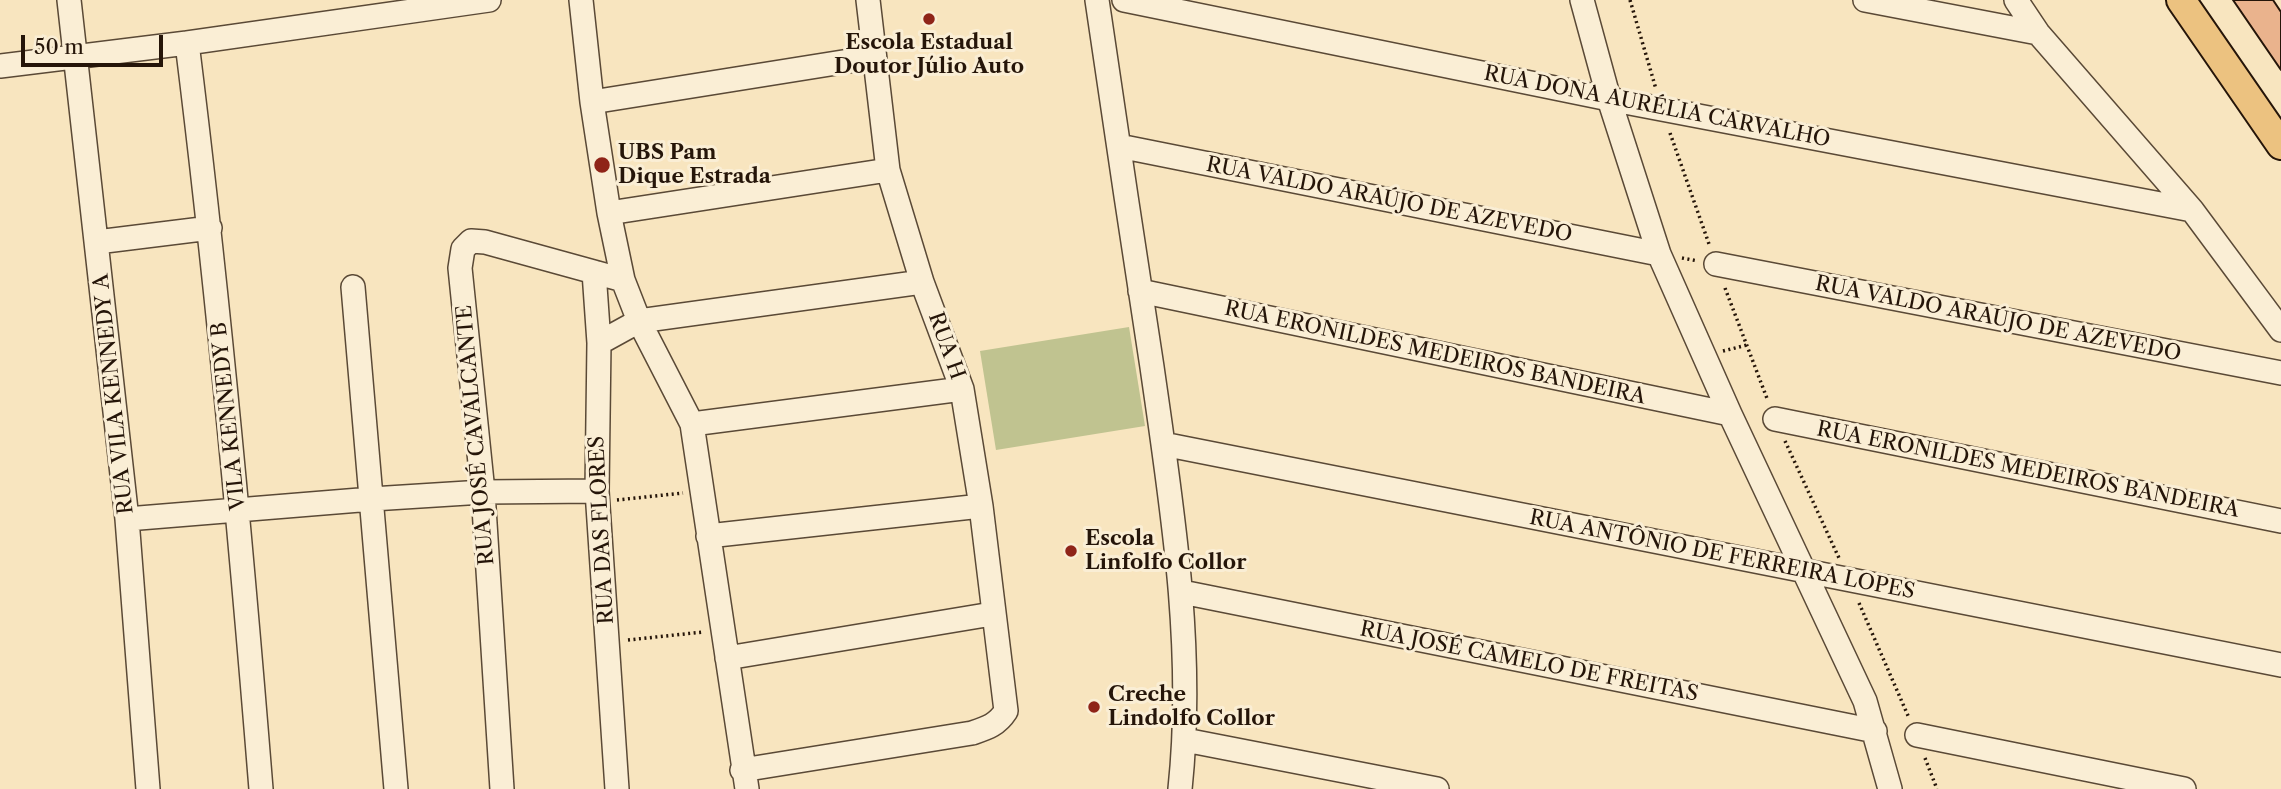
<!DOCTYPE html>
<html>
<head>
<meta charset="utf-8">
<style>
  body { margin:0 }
  #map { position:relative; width:2281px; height:789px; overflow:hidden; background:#f8e5bf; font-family:"Libre Caslon Text",serif }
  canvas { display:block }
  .scale { position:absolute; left:21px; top:35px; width:142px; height:32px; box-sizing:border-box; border:4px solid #251509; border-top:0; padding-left:9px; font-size:21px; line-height:24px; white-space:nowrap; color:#251509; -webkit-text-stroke:5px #faeed5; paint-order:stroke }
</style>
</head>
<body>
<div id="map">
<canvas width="2281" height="789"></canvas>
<div class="scale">50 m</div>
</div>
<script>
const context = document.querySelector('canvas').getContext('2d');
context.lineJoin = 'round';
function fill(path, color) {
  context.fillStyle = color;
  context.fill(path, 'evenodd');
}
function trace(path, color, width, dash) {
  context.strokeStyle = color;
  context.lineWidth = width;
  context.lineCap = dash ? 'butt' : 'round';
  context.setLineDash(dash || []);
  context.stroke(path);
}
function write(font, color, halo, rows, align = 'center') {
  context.font = font + ' "Libre Caslon Text",serif';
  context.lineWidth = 6;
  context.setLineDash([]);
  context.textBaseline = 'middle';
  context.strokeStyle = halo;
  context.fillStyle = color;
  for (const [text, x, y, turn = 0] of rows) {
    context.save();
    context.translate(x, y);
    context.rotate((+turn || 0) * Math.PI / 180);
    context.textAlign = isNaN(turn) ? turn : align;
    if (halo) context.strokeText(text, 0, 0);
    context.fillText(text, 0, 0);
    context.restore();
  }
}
const green = new Path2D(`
  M 1129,327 L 1145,426 L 996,450 L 980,351 Z`);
const building = new Path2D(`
  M 2233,0 L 2273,0 L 2281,12 L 2281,70 Z`);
const path = new Path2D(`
  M 1630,0 L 1656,89
  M 1670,133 L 1709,244
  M 1682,258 L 1698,261
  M 1725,288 L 1768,401
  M 1723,351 L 1747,345
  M 1785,441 L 1839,558
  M 617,500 L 683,493
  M 1859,603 L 1909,718
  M 628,640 L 703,632
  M 1925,758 L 1937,789`);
const minor = new Path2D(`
  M 69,0 L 127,519 L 148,789
  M 581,0 L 592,102 L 609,213 L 623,280 L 639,321 L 692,424 L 747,789
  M 1097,0 C 1115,122 1133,245 1152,367 C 1172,507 1195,648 1180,789
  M 1124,0 L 1609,99 L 2192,210
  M 1582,0 L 1609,99 L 1659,254 L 1730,414 L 1865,701 L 1890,789
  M 1865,0 L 2038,33
  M 2016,0 L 2038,33 L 2192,210 L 2281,330
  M 187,43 C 218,291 241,540 261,789
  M 0,66 L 187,43 L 489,0
  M 592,102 L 874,57
  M 1119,146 L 1659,254
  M 609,213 L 888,170
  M 97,242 L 210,228
  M 1716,264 L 2281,373
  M 594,272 L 599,343 L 597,491 L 617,789
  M 353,287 L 396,789
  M 1140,291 L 1730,414
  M 599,343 L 639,321 L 922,282
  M 1775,419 L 2281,521
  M 692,424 L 962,389
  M 1163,444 L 2281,665
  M 127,519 L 372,499 L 483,492 L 597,491
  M 708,536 L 981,506
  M 1182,592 L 1875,731
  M 727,658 L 992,614
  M 1917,735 L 2184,789
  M 1185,740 L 1437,789
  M 742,770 L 972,733 C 987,728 997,725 1006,711 L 981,506 L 962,389 L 922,282 L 888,170 L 868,0
  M 502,789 L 483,492 L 460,268 L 463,249 L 471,241 L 485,242 L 623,280`);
const major = new Path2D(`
  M 2181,0 L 2281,145`);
const markers = [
  [929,19,7,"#8f2418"],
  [602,165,9,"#8f2418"],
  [1071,551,7,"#8f2418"],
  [1094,707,7,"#8f2418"]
];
const poiNames = [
  ["Escola Estadual",929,43,"center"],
  ["Doutor Júlio Auto",929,67,"center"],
  ["UBS Pam",618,153],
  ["Dique Estrada",618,177],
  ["Escola",1085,539],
  ["Linfolfo Collor",1085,563],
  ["Creche",1108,695],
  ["Lindolfo Collor",1108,719]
];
const streetNames = [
  ["RUA DONA AURÉLIA CARVALHO",1657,107,11],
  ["RUA VALDO ARAÚJO DE AZEVEDO",1389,200,11],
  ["RUA VALDO ARAÚJO DE AZEVEDO",1998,319,11],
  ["RUA H",946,346,70],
  ["RUA ERONILDES MEDEIROS BANDEIRA",1435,353,12],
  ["RUA VILA KENNEDY A",114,394,-96],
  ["VILA KENNEDY B",229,416,-96],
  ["RUA JOSÉ CAVALCANTE",476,435,-95],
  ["RUA ERONILDES MEDEIROS BANDEIRA",2028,470,11],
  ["RUA DAS FLORES",602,530,-93],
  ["RUA ANTÔNIO DE FERREIRA LOPES",1722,555,11],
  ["RUA JOSÉ CAMELO DE FREITAS",1529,662,11]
];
fill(green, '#c0c390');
fill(building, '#eab38d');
trace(building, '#251509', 2);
trace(minor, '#5a4936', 26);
trace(major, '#251509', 32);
trace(path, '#251509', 3.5, [2, 3.5]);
trace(minor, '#faeed5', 23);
trace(major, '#ecc280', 28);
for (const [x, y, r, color] of markers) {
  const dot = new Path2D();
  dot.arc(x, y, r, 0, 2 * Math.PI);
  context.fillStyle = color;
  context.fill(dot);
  trace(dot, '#faeed5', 2.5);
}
write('bold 21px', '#251509', '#faeed5', poiNames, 'left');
write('21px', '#251509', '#faeed5', streetNames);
</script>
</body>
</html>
